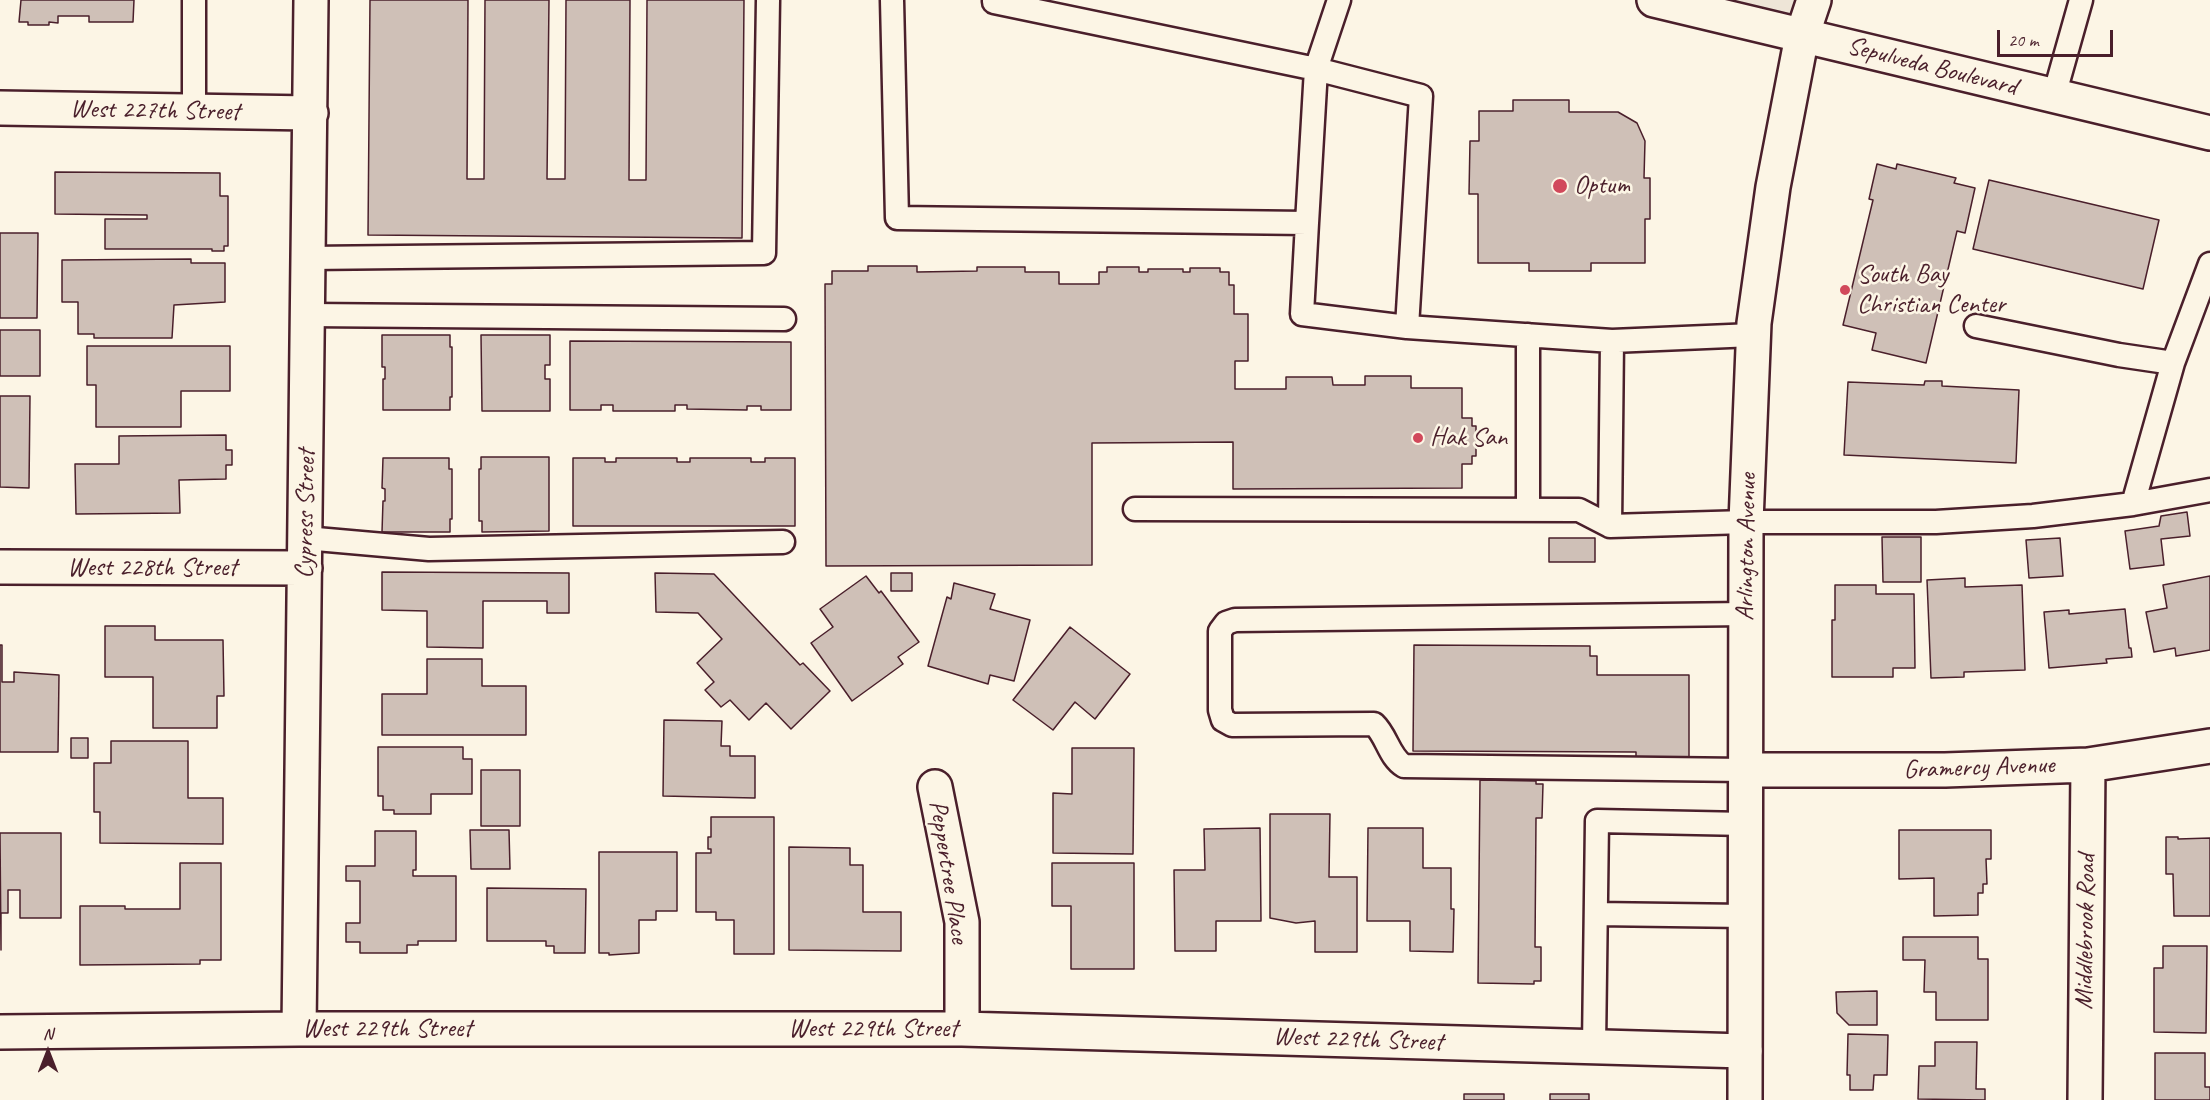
<!DOCTYPE html>
<html>
<head>
<meta charset="utf-8">
<style>
  body { margin:0 }
  #map { position:relative; width:2210px; height:1100px; overflow:hidden; background:#fcf5e5; font-family:Caveat,sans-serif }
  canvas { display:block }
  .north { position:absolute; left:18px; top:1022px; width:60px; height:60px; -webkit-text-stroke:4px #fcf5e5; paint-order:stroke; rotate:0deg; font-size:16px; font-weight:700; line-height:24px; text-align:center; color:#4a1f2b }
  .north::after { content:''; display:block; margin:auto; width:21px; height:27px; background:#4a1f2b; clip-path:polygon(50% 0,100% 100%,50% 72%,0 100%) }
  .scale { position:absolute; left:1997px; top:30px; width:116px; height:27px; box-sizing:border-box; border:3px solid #4a1f2b; border-top:0; padding-left:8px; font-size:18px; line-height:21px; white-space:nowrap; color:#4a1f2b; -webkit-text-stroke:4px #fcf5e5; paint-order:stroke }
</style>
</head>
<body>
<div id="map">
<canvas width="2210" height="1100"></canvas>
<div class="north">N</div>
<div class="scale">20 m</div>
</div>
<script>
const context = document.querySelector('canvas').getContext('2d');
context.lineJoin = 'round';
function fill(path, color) {
  context.fillStyle = color;
  context.fill(path, 'evenodd');
}
function trace(path, color, width, dash) {
  context.strokeStyle = color;
  context.lineWidth = width;
  context.lineCap = dash ? 'butt' : 'round';
  context.setLineDash(dash || []);
  context.stroke(path);
}
function write(font, color, halo, rows, align = 'center') {
  context.font = font + ' Caveat,sans-serif';
  context.lineWidth = 5;
  context.setLineDash([]);
  context.textBaseline = 'middle';
  context.strokeStyle = halo;
  context.fillStyle = color;
  for (const [text, x, y, turn = 0] of rows) {
    context.save();
    context.translate(x, y);
    context.rotate((+turn || 0) * Math.PI / 180);
    context.textAlign = isNaN(turn) ? turn : align;
    if (halo) context.strokeText(text, 0, 0);
    context.fillText(text, 0, 0);
    context.restore();
  }
}
const built = new Path2D(`
  M 1697,0 L 1807,0 L 1798,25 Z`);
const building = new Path2D(`
  M 21,0 L 134,0 L 133,22 L 89,22 L 89,16 L 58,16 L 58,23 L 49,22 L 49,25 L 28,25 L 28,22 L 19,22 Z
  M 370,0 L 468,0 L 467,179 L 484,179 L 485,0 L 549,0 L 547,179 L 565,179 L 566,0 L 630,0 L 629,180 L 646,180 L 647,0 L 744,0 L 742,238 L 368,235 Z
  M 1513,100 L 1569,100 L 1569,112 L 1618,112 L 1637,123 L 1645,141 L 1644,178 L 1650,178 L 1650,219 L 1645,219 L 1645,263 L 1591,263 L 1591,271 L 1529,271 L 1529,263 L 1478,263 L 1478,194 L 1469,194 L 1470,141 L 1479,141 L 1479,111 L 1513,111 Z
  M 1877,164 L 1896,169 L 1897,164 L 1956,178 L 1954,183 L 1975,188 L 1965,233 L 1957,231 L 1926,363 L 1872,350 L 1876,333 L 1843,325 L 1873,200 L 1869,199 Z
  M 55,172 L 220,173 L 220,196 L 228,196 L 228,246 L 224,246 L 224,251 L 212,251 L 212,249 L 105,249 L 105,219 L 147,219 L 147,215 L 55,214 Z
  M 1989,180 L 2159,220 L 2143,289 L 1973,249 Z
  M 0,233 L 38,233 L 37,318 L 0,318 Z
  M 191,259 L 191,263 L 225,263 L 225,302 L 174,305 L 172,338 L 94,338 L 94,334 L 78,334 L 78,302 L 62,302 L 62,260 Z
  M 868,266 L 917,266 L 917,272 L 977,271 L 977,267 L 1025,267 L 1025,272 L 1059,272 L 1059,284 L 1099,284 L 1099,272 L 1107,272 L 1107,267 L 1139,267 L 1139,272 L 1148,272 L 1148,269 L 1183,269 L 1183,272 L 1190,272 L 1190,268 L 1220,268 L 1220,272 L 1229,272 L 1229,285 L 1234,285 L 1234,314 L 1248,314 L 1248,361 L 1235,361 L 1235,389 L 1286,389 L 1286,377 L 1332,377 L 1333,385 L 1365,385 L 1365,376 L 1411,376 L 1411,388 L 1462,388 L 1462,418 L 1472,418 L 1472,426 L 1476,426 L 1476,456 L 1472,456 L 1472,464 L 1462,464 L 1462,488 L 1233,489 L 1233,442 L 1092,443 L 1092,565 L 826,566 L 825,284 L 832,284 L 832,271 L 868,271 Z
  M 0,330 L 40,330 L 40,376 L 0,376 Z
  M 382,335 L 450,335 L 450,347 L 452,347 L 452,397 L 450,397 L 450,410 L 383,410 L 383,379 L 385,379 L 385,367 L 382,367 Z
  M 481,335 L 550,335 L 550,365 L 545,365 L 545,379 L 550,379 L 550,411 L 482,411 Z
  M 570,341 L 791,342 L 791,410 L 761,410 L 761,406 L 747,406 L 747,410 L 687,409 L 687,405 L 675,405 L 675,411 L 613,411 L 613,405 L 601,405 L 601,410 L 570,410 Z
  M 87,346 L 230,346 L 230,391 L 181,391 L 181,427 L 96,427 L 96,385 L 87,385 Z
  M 1925,381 L 1942,381 L 1942,386 L 2019,390 L 2016,463 L 1844,455 L 1848,382 L 1924,385 Z
  M 0,396 L 30,396 L 29,488 L 0,487 Z
  M 226,435 L 226,450 L 232,450 L 232,465 L 226,465 L 226,479 L 179,480 L 180,513 L 76,514 L 75,464 L 119,464 L 119,436 Z
  M 481,457 L 549,457 L 549,531 L 482,532 L 482,521 L 479,521 L 479,469 L 481,469 Z
  M 383,458 L 449,458 L 449,469 L 452,469 L 452,519 L 450,519 L 450,532 L 382,532 L 383,501 L 385,501 L 385,489 L 382,488 Z
  M 573,458 L 605,458 L 605,462 L 616,462 L 616,458 L 677,458 L 677,462 L 690,462 L 690,458 L 751,458 L 751,462 L 765,462 L 765,458 L 795,458 L 795,526 L 573,526 Z
  M 2187,512 L 2190,536 L 2161,539 L 2164,565 L 2130,569 L 2125,531 L 2159,526 L 2161,516 Z
  M 1882,537 L 1921,537 L 1921,582 L 1883,582 Z
  M 1549,538 L 1595,538 L 1595,562 L 1549,562 Z
  M 2060,538 L 2063,576 L 2029,578 L 2026,540 Z
  M 382,572 L 569,573 L 569,613 L 547,613 L 547,601 L 483,601 L 483,648 L 427,647 L 427,611 L 382,610 Z
  M 655,573 L 714,574 L 800,665 L 803,663 L 830,691 L 791,729 L 766,703 L 749,720 L 730,700 L 721,707 L 705,690 L 714,682 L 697,663 L 722,639 L 698,613 L 656,612 Z
  M 891,573 L 912,573 L 912,591 L 891,591 Z
  M 866,576 L 879,593 L 881,591 L 919,642 L 898,657 L 903,664 L 852,701 L 811,643 L 833,627 L 820,609 Z
  M 2210,576 L 2210,650 L 2176,656 L 2175,648 L 2154,652 L 2146,612 L 2167,608 L 2163,585 Z
  M 1965,578 L 1965,587 L 2022,585 L 2025,670 L 1964,672 L 1964,677 L 1931,678 L 1927,580 Z
  M 954,583 L 995,594 L 990,609 L 1030,620 L 1014,681 L 990,675 L 988,684 L 928,666 L 947,597 L 951,599 Z
  M 1835,585 L 1876,585 L 1876,594 L 1914,594 L 1915,668 L 1893,668 L 1893,677 L 1832,677 L 1832,620 L 1835,620 Z
  M 2125,609 L 2129,648 L 2131,648 L 2132,657 L 2106,659 L 2107,663 L 2049,668 L 2044,612 L 2069,610 L 2069,614 Z
  M 105,626 L 155,626 L 155,640 L 223,640 L 224,696 L 217,696 L 217,728 L 153,728 L 153,677 L 105,677 Z
  M 1070,627 L 1130,674 L 1095,719 L 1075,702 L 1053,730 L 1013,700 Z
  M 0,645 L 2,645 L 2,682 L 14,682 L 14,672 L 59,675 L 58,752 L 0,752 Z
  M 1414,645 L 1590,646 L 1590,656 L 1597,656 L 1597,675 L 1689,675 L 1689,759 L 1636,759 L 1636,752 L 1413,751 Z
  M 427,659 L 482,659 L 482,686 L 526,686 L 526,735 L 382,735 L 382,694 L 427,694 Z
  M 664,720 L 722,721 L 721,746 L 730,746 L 730,756 L 755,756 L 755,798 L 663,796 Z
  M 71,738 L 88,738 L 88,758 L 71,758 Z
  M 111,741 L 188,741 L 188,798 L 223,798 L 223,844 L 100,843 L 100,812 L 94,812 L 94,763 L 111,763 Z
  M 378,747 L 463,747 L 463,759 L 472,759 L 472,794 L 431,794 L 431,814 L 394,814 L 394,810 L 383,810 L 383,796 L 378,796 Z
  M 1072,748 L 1134,748 L 1133,854 L 1053,853 L 1053,793 L 1072,794 Z
  M 481,770 L 520,770 L 520,826 L 481,826 Z
  M 1480,780 L 1536,781 L 1536,784 L 1543,784 L 1542,818 L 1536,818 L 1535,947 L 1541,947 L 1541,981 L 1534,981 L 1534,984 L 1478,983 Z
  M 1270,814 L 1330,814 L 1329,877 L 1357,877 L 1357,952 L 1315,952 L 1315,921 L 1296,923 L 1270,918 Z
  M 711,817 L 774,817 L 774,954 L 734,954 L 734,920 L 716,920 L 716,912 L 696,912 L 696,853 L 711,853 L 711,849 L 708,849 L 708,837 L 711,837 Z
  M 1260,828 L 1261,921 L 1216,921 L 1216,951 L 1175,951 L 1174,870 L 1205,870 L 1204,829 Z
  M 1368,828 L 1423,828 L 1423,868 L 1451,868 L 1451,909 L 1454,909 L 1453,952 L 1410,951 L 1410,921 L 1367,921 Z
  M 470,830 L 509,830 L 510,869 L 471,869 Z
  M 1899,830 L 1991,830 L 1991,859 L 1986,859 L 1987,884 L 1983,884 L 1983,893 L 1978,893 L 1978,915 L 1934,916 L 1934,878 L 1899,879 Z
  M 375,831 L 416,831 L 416,870 L 413,870 L 413,876 L 456,876 L 456,941 L 418,941 L 418,945 L 407,945 L 407,953 L 360,953 L 360,942 L 346,942 L 346,923 L 360,923 L 360,881 L 346,881 L 346,866 L 375,866 Z
  M 0,833 L 61,833 L 61,918 L 20,918 L 20,890 L 8,890 L 8,913 L 1,913 L 1,950 Z
  M 2166,837 L 2178,837 L 2178,839 L 2210,838 L 2210,916 L 2174,916 L 2173,874 L 2166,874 Z
  M 789,847 L 850,848 L 850,865 L 863,865 L 863,912 L 901,912 L 901,951 L 789,950 Z
  M 599,852 L 677,852 L 677,911 L 656,911 L 656,920 L 639,920 L 639,953 L 609,955 L 609,953 L 599,953 Z
  M 180,863 L 221,863 L 221,960 L 200,960 L 200,964 L 80,965 L 80,906 L 125,906 L 125,909 L 180,909 Z
  M 1052,863 L 1134,863 L 1134,969 L 1071,969 L 1071,906 L 1052,906 Z
  M 487,888 L 586,889 L 585,953 L 554,953 L 554,946 L 546,946 L 546,941 L 487,941 Z
  M 1903,937 L 1978,937 L 1978,959 L 1988,959 L 1988,1020 L 1936,1020 L 1936,992 L 1924,992 L 1925,960 L 1903,960 Z
  M 2163,946 L 2207,946 L 2206,1033 L 2154,1032 L 2154,968 L 2163,968 Z
  M 1877,991 L 1877,1025 L 1849,1025 L 1837,1013 L 1836,992 Z
  M 1848,1034 L 1888,1035 L 1887,1075 L 1874,1075 L 1873,1090 L 1850,1090 L 1850,1075 L 1847,1075 Z
  M 1935,1042 L 1977,1042 L 1976,1089 L 1985,1089 L 1985,1100 L 1918,1099 L 1919,1066 L 1935,1066 Z
  M 2155,1053 L 2205,1053 L 2205,1087 L 2210,1087 L 2210,1100 L 2155,1100 Z
  M 1464,1094 L 1504,1094 L 1504,1100 L 1464,1100 Z
  M 1550,1094 L 1589,1094 L 1589,1100 L 1550,1100 Z`);
const lane = new Path2D(`
  M 194,0 L 194,112
  M 892,0 L 897,218 L 1307,223 L 1302,314 L 1407,327
  M 994,0 L 994,2 L 1316,69 L 1307,223
  M 1339,0 L 1316,69 L 1421,96 L 1407,327 L 1612,341
  M 2054,96 L 2081,0
  M 309,258 L 764,253 L 768,0
  M 309,315 L 784,319
  M 1976,326 L 2119,355 L 2173,363
  M 1528,335 L 1528,510
  M 1753,335 L 1612,341 L 1610,526 L 1746,522 L 1936,522 L 2033,516 L 2133,504 L 2210,490
  M 2133,504 L 2173,363 L 2210,264
  M 1135,509 L 1579,510 L 1610,526
  M 305,538 L 429,549 L 783,542
  M 1746,614 L 1235,620 L 1226,623 L 1220,631 L 1220,710 L 1223,720 L 1232,725 L 1374,724 C 1387,736 1389,757 1404,766 L 1746,770
  M 1596,914 L 1745,916
  M 1594,1046 L 1597,821 L 1746,824`);
const street = new Path2D(`
  M 0,108 L 311,113
  M 0,567 L 305,568
  M 1746,770 L 1945,770 L 2088,765 L 2210,746
  M 935,787 L 962,922 L 962,1029
  M 299,1029 L 311,0
  M 0,1032 L 299,1029 L 962,1029 L 1745,1051
  M 2085,1100 L 2088,765`);
const secondary = new Path2D(`
  M 1745,1100 L 1746,522 L 1754,323 L 1773,187 L 1802,36 L 1814,0`);
const primary = new Path2D(`
  M 1654,0 L 2210,133`);
const markers = [
  [1560,186,8,"#d1495b"],
  [1845,290,6,"#d1495b"],
  [1418,438,6,"#d1495b"]
];
const streetNames = [
  ["Sepulveda Boulevard",1932,67,14],
  ["West 227th Street",155,111,1],
  ["Cypress Street",306,514,-89],
  ["Arlington Avenue",1747,547,-89],
  ["West 228th Street",152,568],
  ["Gramercy Avenue",1979,768,-2],
  ["Peppertree Place",948,872,81],
  ["Middlebrook Road",2086,932,-89],
  ["West 229th Street",387,1029],
  ["West 229th Street",873,1029],
  ["West 229th Street",1358,1040,2]
];
const poiNames = [
  ["Optum",1574,186],
  ["South Bay",1857,275],
  ["Christian Center",1857,305],
  ["Hak San",1430,438]
];
fill(built, '#eee5d7');
fill(building, '#cfc0b7');
trace(building, '#4a1f2b', 1.5);
trace(lane, '#4a1f2b', 27);
trace(street, '#4a1f2b', 38);
trace(secondary, '#4a1f2b', 38);
trace(primary, '#4a1f2b', 38);
trace(lane, '#fcf5e5', 22);
trace(street, '#fcf5e5', 33);
trace(secondary, '#fcf5e5', 33);
trace(primary, '#fcf5e5', 33);
for (const [x, y, r, color] of markers) {
  const dot = new Path2D();
  dot.arc(x, y, r, 0, 2 * Math.PI);
  context.fillStyle = color;
  context.fill(dot);
  trace(dot, '#fcf5e5', 2);
}
write('26px', '#4a1f2b', '#fcf5e5', streetNames);
write('26px', '#4a1f2b', '#fcf5e5', poiNames, 'left');
</script>
</body>
</html>
